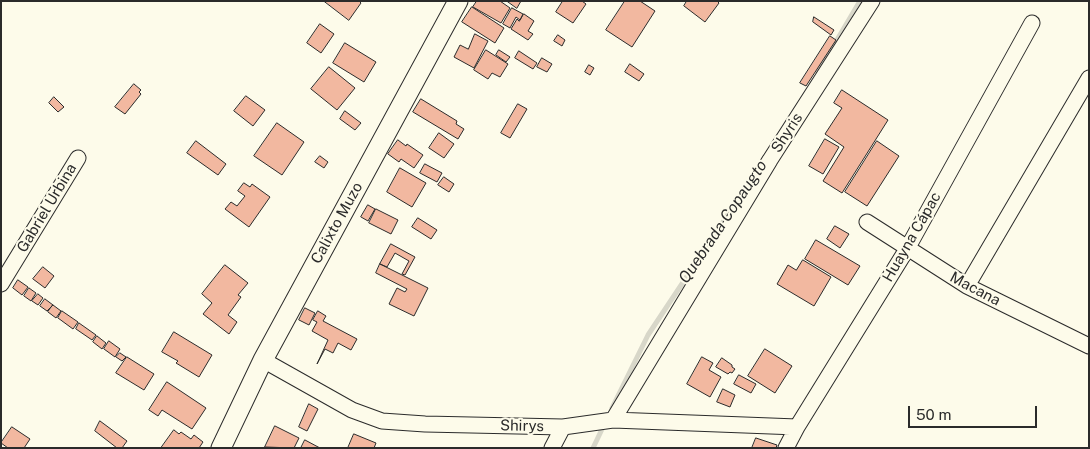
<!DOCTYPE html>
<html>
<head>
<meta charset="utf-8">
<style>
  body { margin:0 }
  #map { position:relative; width:1090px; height:449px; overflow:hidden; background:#fdfbea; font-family:"Public Sans",sans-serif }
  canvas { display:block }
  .frame { position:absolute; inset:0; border:2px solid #2b2b2b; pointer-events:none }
  .scale { position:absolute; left:908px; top:406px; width:129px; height:22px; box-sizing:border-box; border:2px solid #2b2b2b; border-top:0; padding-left:6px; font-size:15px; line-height:18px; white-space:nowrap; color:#2b2b2b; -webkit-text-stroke:4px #fdfbea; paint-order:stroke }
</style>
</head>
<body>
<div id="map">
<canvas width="1090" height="449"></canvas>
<div class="frame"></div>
<div class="scale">50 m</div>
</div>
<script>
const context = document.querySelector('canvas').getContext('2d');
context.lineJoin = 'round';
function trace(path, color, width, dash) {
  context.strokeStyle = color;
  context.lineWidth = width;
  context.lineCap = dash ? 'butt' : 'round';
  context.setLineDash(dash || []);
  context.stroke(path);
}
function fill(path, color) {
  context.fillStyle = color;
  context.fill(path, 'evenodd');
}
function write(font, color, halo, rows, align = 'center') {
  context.font = font + ' "Public Sans",sans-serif';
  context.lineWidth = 4;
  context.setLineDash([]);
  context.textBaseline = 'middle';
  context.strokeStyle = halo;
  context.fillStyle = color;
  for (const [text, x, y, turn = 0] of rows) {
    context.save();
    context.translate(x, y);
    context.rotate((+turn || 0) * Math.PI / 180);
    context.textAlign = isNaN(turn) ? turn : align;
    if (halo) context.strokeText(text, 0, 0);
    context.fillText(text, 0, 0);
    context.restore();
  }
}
const stream = new Path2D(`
  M 818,72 L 860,1
  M 612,408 L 648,335 L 735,204
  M 593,448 L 604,425`);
const building = new Path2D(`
  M 324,1 L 359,1 L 361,3 L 349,20 Z
  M 477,1 L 500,1 L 510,8 L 501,23 L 473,7 Z
  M 507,1 L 521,1 L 517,8 Z
  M 563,1 L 582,1 L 586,4 L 573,23 L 556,12 Z
  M 625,1 L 640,1 L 655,11 L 632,47 L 606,30 Z
  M 687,1 L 717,1 L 719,3 L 705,22 L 684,6 Z
  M 472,7 L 504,28 L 495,43 L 462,22 Z
  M 512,8 L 523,14 L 520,20 L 516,17 L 510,28 L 503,24 Z
  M 524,14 L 534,21 L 528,31 L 533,34 L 528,40 L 511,29 L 517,19 L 519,21 Z
  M 814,17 L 834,30 L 831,35 L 813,22 Z
  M 320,24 L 334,34 L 321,53 L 307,43 Z
  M 475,34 L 488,41 L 474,68 L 454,57 L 460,45 L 468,49 Z
  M 558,35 L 565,40 L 562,46 L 554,41 Z
  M 830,36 L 836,40 L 806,86 L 800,83 Z
  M 345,43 L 376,62 L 364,82 L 333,63 Z
  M 486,50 L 508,64 L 500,77 L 492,73 L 488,79 L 474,70 Z
  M 499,50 L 510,57 L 506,62 L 496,55 Z
  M 519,51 L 537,63 L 533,69 L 515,58 Z
  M 542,58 L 552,64 L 547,72 L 537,67 Z
  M 630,64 L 644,74 L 639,81 L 625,72 Z
  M 589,65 L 594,68 L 590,75 L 585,72 Z
  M 329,67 L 355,88 L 337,110 L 311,89 Z
  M 134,84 L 141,90 L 139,92 L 141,94 L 125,114 L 115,107 Z
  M 842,90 L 888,120 L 842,193 L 823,181 L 844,147 L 825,134 L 842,108 L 834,103 Z
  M 246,96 L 265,110 L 253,126 L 234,111 Z
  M 54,97 L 64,107 L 58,112 L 49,103 Z
  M 421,99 L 457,121 L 456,124 L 464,129 L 458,139 L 413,112 Z
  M 518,104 L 527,109 L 510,138 L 501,133 Z
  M 345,111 L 361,123 L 355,130 L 340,119 Z
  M 277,123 L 304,142 L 282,175 L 254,156 Z
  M 439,133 L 454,144 L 444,158 L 429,148 Z
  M 825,139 L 839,147 L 823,174 L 809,166 Z
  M 398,140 L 406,146 L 407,144 L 423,155 L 414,168 L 401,159 L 399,162 L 388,154 Z
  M 196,141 L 226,164 L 218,175 L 187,153 Z
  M 877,141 L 899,156 L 867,206 L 845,192 Z
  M 320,156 L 328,162 L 324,168 L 315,162 Z
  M 425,164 L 442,173 L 437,182 L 420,173 Z
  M 400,168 L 426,183 L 412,207 L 387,192 Z
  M 444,177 L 454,184 L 449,192 L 438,185 Z
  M 244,183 L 250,187 L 252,184 L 270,197 L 249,227 L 225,209 L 231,202 L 237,206 L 245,196 L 238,191 Z
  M 368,205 L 375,209 L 368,221 L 361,217 Z
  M 376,209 L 398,220 L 391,234 L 369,223 Z
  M 418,218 L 437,230 L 431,239 L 412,227 Z
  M 835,226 L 849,234 L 840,248 L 827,239 Z
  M 816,240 L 860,266 L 848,285 L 805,259 Z
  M 391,244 L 415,257 L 405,275 L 402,274 L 409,261 L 395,253 L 387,267 L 380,264 Z
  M 803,260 L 831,277 L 814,306 L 777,284 L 788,265 L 796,270 Z
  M 380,264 L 428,288 L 414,316 L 389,304 L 397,288 L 405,292 L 407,289 L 376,273 Z
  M 225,265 L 248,283 L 238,295 L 241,297 L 228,315 L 237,322 L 229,334 L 203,314 L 212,303 L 202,294 Z
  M 43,267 L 54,276 L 45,288 L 33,279 Z
  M 18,280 L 28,287 L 22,295 L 13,288 Z
  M 29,288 L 36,293 L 31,301 L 24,296 Z
  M 38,294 L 43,298 L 38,305 L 32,301 Z
  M 45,299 L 53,305 L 47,311 L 40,306 Z
  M 53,305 L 61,311 L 56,318 L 48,312 Z
  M 305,308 L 315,313 L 309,325 L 299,320 Z
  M 62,311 L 78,322 L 73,329 L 58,318 Z
  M 318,311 L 326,316 L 323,321 L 357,339 L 351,350 L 338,343 L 333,353 L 325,349 L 317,364 L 328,340 L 312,331 L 317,322 L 313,320 Z
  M 79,323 L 96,335 L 92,340 L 76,329 Z
  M 174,332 L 212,355 L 199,377 L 176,363 L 178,361 L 162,352 Z
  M 97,336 L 106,343 L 102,349 L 93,342 Z
  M 109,341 L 120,349 L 115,357 L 104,349 Z
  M 765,349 L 792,366 L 775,393 L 748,376 Z
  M 120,353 L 126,357 L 122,361 L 116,357 Z
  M 127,357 L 154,374 L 144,390 L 116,373 Z
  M 702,357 L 713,363 L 709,370 L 721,377 L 710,397 L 687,384 Z
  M 722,358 L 732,365 L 732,367 L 735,369 L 732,373 L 730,372 L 728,374 L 716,367 Z
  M 739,375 L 756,384 L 751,393 L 734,384 Z
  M 167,382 L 206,408 L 192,429 L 162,410 L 158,416 L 149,410 Z
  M 723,389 L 735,395 L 730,407 L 717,402 Z
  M 309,404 L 318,409 L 307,431 L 299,427 Z
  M 100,421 L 127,441 L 122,448 L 117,448 L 95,431 Z
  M 275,426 L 299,438 L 294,448 L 265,447 Z
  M 12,427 L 30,439 L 24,448 L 8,448 L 1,443 Z
  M 174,430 L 179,434 L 181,432 L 191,439 L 194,435 L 203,442 L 199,448 L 161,448 Z
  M 354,434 L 376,443 L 374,448 L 348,448 Z
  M 756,438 L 777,445 L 776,448 L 752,448 Z
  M 305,440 L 320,448 L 301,448 Z`);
const minor = new Path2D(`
  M 867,222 L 967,286 L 1089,346
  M 1,284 L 78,158
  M 967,286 L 1089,78
  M 263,360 L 352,410 L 382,421 L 425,424 L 563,427 L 613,420 L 797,427
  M 613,420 L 770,160 L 872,1
  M 552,448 L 563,427
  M 786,448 L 797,427 L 907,249 L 1032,23`);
const tertiary = new Path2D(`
  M 221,448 L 263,360 L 458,1`);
const streetNames = [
  ["Shyris",787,133,-57],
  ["Gabriel Urbina",47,208,-59],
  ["Calixto Muzo",337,223,-61],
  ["Huayna Cápac",912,237,-60],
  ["Macana",975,289,28],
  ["Shirys",522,426,1]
];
const waterNames = [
  ["Quebrada Copaugto",723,222,-56]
];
trace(stream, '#d8d7c9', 5);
fill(building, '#f2b8a0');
trace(building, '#2b2b2b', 1);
trace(minor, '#2b2b2b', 17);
trace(tertiary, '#2b2b2b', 21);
trace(minor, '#fdfbea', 15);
trace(tertiary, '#fdfbea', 19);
write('15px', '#2b2b2b', '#fdfbea', streetNames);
write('italic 16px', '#2b2b2b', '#fdfbea', waterNames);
</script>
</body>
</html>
